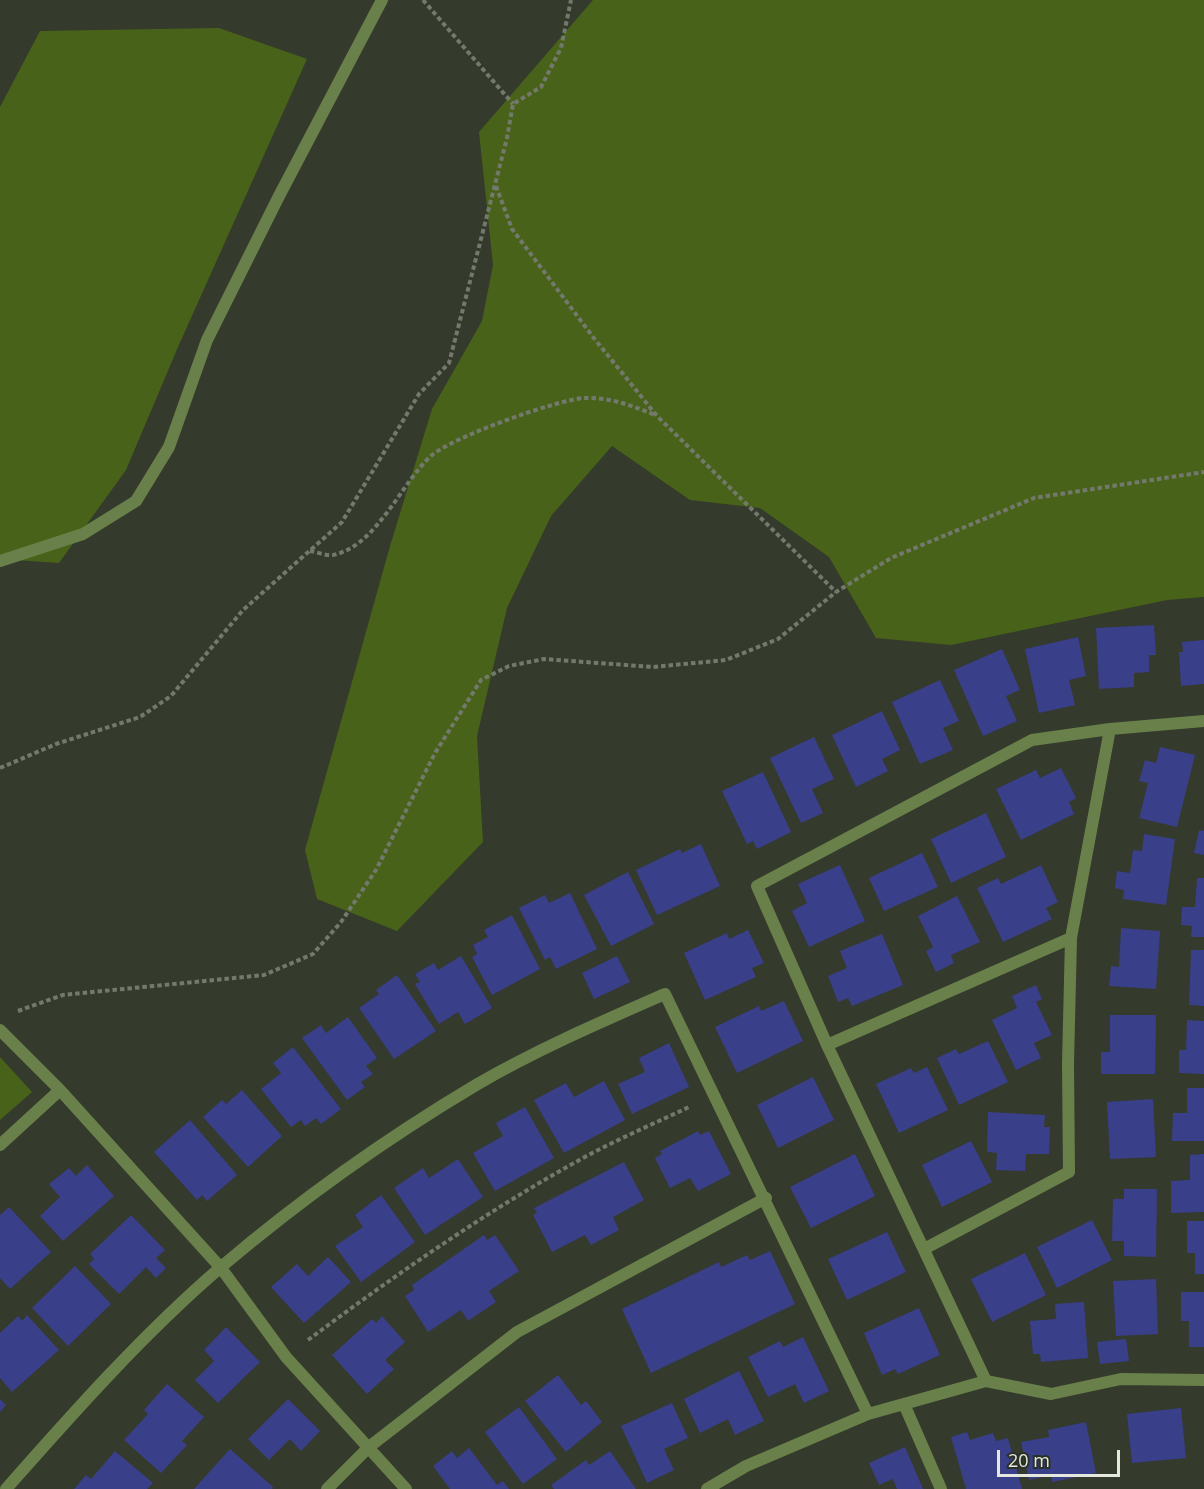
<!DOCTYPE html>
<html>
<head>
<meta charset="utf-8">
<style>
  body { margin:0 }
  #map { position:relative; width:1204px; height:1489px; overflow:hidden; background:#343a2c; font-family:"Open Sans",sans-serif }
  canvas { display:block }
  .scale { position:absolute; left:997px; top:1450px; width:123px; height:27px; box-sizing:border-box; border:3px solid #e4e8df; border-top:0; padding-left:8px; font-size:18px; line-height:21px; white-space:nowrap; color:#e4e8df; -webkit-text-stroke:4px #2a3023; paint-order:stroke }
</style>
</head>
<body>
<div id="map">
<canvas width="1204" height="1489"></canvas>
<div class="scale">20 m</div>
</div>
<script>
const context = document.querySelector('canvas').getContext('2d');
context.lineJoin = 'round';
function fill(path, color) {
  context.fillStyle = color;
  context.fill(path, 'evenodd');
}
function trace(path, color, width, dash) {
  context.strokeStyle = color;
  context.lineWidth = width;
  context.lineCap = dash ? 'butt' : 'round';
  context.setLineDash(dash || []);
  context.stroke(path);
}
const green = new Path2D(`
  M 593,0 L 1204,0 L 1204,597 L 1167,600 L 951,645 L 876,638 L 829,557 L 760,508 L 690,500 L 612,446 L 551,516 L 507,608 L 477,736 L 483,842 L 397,931 L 317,899 L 305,850 L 390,546 L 432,409 L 482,321 L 493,265 L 479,132 Z
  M 219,28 L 307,59 L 178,347 L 126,470 L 59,563 L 0,559 L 0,107 L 40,31 Z
  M 0,1057 L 32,1092 L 0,1120 Z`);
const building = new Path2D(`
  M 1154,625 L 1156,655 L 1149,655 L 1149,672 L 1134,673 L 1134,687 L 1099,689 L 1096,628 Z
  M 1078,637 L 1086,676 L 1069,680 L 1075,705 L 1039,713 L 1025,649 Z
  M 1204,640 L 1204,684 L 1181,686 L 1179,652 L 1183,652 L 1182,642 Z
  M 1002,649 L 1020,690 L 1006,696 L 1017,721 L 983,736 L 954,670 Z
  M 940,680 L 959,721 L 943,728 L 953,750 L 920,764 L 892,702 Z
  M 882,711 L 900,750 L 882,759 L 888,771 L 856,787 L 832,735 Z
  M 814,737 L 834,779 L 812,789 L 823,813 L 801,823 L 770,758 Z
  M 1160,747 L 1195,755 L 1177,827 L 1139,818 L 1148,783 L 1139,781 L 1145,760 L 1156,763 Z
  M 1061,768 L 1076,798 L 1069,802 L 1074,814 L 1021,840 L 996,789 L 1036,770 L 1040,778 Z
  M 763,772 L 791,832 L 757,849 L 753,841 L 747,844 L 722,791 Z
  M 986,813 L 1006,857 L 951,883 L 931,839 Z
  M 1199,830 L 1204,831 L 1204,855 L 1194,853 Z
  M 1144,834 L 1175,839 L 1166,905 L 1123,899 L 1124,890 L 1115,888 L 1117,871 L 1130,873 L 1133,850 L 1142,851 Z
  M 701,844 L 720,886 L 657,915 L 636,870 L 680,849 L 682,853 Z
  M 922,853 L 938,887 L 884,911 L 869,878 Z
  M 840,865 L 865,921 L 809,947 L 792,911 L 807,903 L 798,884 Z
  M 1041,865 L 1058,902 L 1046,908 L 1052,919 L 1003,942 L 977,888 L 998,878 L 1001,884 Z
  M 628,872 L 654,924 L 611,946 L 584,895 Z
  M 1197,878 L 1204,878 L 1204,937 L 1191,937 L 1192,926 L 1181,925 L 1182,907 L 1195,907 Z
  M 570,893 L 597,949 L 556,969 L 550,957 L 545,960 L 519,908 L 545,895 L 549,903 Z
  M 957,896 L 980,942 L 951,955 L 954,963 L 936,972 L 926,951 L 933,947 L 918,916 Z
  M 512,915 L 540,969 L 492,995 L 472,957 L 477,954 L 473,945 L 488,937 L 484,930 Z
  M 1121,928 L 1160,931 L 1156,989 L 1109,986 L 1111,966 L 1119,967 Z
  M 748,930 L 764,963 L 752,968 L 756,977 L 705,1000 L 684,953 L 727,933 L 729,939 Z
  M 882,934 L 903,985 L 852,1006 L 848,998 L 838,1002 L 828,976 L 847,968 L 840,951 Z
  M 1191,950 L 1204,950 L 1204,1006 L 1189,1005 Z
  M 461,956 L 492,1008 L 465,1024 L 458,1012 L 439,1024 L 415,984 L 420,982 L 415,974 L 434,963 L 438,970 Z
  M 617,956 L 630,982 L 594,999 L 582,973 Z
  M 397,975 L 436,1031 L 394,1059 L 359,1008 L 379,994 L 376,990 Z
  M 1036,985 L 1042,999 L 1036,1002 L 1052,1035 L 1034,1043 L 1041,1058 L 1016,1070 L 992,1020 L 1017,1008 L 1012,996 Z
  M 784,1001 L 803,1041 L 737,1073 L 715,1027 L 759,1006 L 761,1011 Z
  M 1110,1015 L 1156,1015 L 1155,1074 L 1101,1074 L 1101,1052 L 1110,1052 Z
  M 348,1017 L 377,1058 L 366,1066 L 373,1074 L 361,1082 L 365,1087 L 347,1100 L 302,1038 L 321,1025 L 326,1033 Z
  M 1187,1020 L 1204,1021 L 1204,1074 L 1179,1073 L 1179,1050 L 1186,1050 Z
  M 988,1041 L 1008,1082 L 959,1105 L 937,1058 L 956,1049 L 959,1054 Z
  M 669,1043 L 689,1087 L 632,1114 L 618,1084 L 645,1072 L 639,1058 Z
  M 293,1047 L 341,1109 L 321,1124 L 316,1118 L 305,1126 L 301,1120 L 291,1127 L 261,1089 L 281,1073 L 273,1063 Z
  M 927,1067 L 948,1110 L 899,1133 L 876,1084 L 911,1068 L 914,1073 Z
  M 813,1077 L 834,1120 L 778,1148 L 757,1105 Z
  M 604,1081 L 625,1120 L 564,1153 L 534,1100 L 566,1083 L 574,1097 Z
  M 1187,1088 L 1204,1088 L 1204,1141 L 1172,1141 L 1173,1113 L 1187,1113 Z
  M 242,1090 L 282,1136 L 248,1167 L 203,1117 L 222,1100 L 226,1104 Z
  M 1153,1099 L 1156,1157 L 1110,1159 L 1107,1102 Z
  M 525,1107 L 554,1158 L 495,1191 L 473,1153 L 503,1136 L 496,1123 Z
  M 988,1112 L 1045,1115 L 1044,1127 L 1050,1127 L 1049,1154 L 1026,1154 L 1025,1171 L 996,1170 L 997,1153 L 987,1152 Z
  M 190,1120 L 237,1175 L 207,1201 L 202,1195 L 197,1200 L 154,1152 Z
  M 698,1131 L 700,1135 L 709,1131 L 731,1174 L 698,1191 L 690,1178 L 670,1188 L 655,1158 L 662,1154 L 660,1151 Z
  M 971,1141 L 992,1182 L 942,1207 L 922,1165 Z
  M 855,1154 L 875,1196 L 811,1228 L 790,1187 Z
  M 1204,1154 L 1204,1212 L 1171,1213 L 1171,1181 L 1190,1180 L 1190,1155 Z
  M 458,1159 L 483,1197 L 425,1235 L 394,1188 L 423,1168 L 429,1178 Z
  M 624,1162 L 644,1200 L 613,1217 L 619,1230 L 591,1245 L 585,1235 L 552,1252 L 533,1215 L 537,1213 L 534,1208 Z
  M 87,1165 L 114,1196 L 63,1241 L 40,1216 L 60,1197 L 49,1184 L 69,1168 L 76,1176 Z
  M 1124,1189 L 1157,1189 L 1156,1257 L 1124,1256 L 1124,1241 L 1112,1241 L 1113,1199 L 1124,1199 Z
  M 381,1195 L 415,1242 L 361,1282 L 335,1246 L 363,1227 L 355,1215 Z
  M 9,1207 L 51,1252 L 10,1289 L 0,1278 L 0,1215 Z
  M 131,1215 L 165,1250 L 156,1258 L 166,1268 L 156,1278 L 146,1267 L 119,1294 L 89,1264 L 94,1259 L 90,1254 Z
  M 1092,1220 L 1112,1260 L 1057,1288 L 1037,1247 Z
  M 1187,1221 L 1204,1221 L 1204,1274 L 1195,1274 L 1195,1253 L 1187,1253 Z
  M 887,1232 L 906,1272 L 847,1300 L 828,1259 Z
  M 484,1235 L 487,1240 L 495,1235 L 519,1271 L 489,1291 L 496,1302 L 468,1321 L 461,1310 L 428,1332 L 405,1296 L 414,1290 L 412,1285 Z
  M 770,1251 L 795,1304 L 651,1373 L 622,1309 L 719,1262 L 721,1267 L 747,1255 L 750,1260 Z
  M 1025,1253 L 1046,1295 L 992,1322 L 971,1279 Z
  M 328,1257 L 351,1282 L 304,1323 L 271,1287 L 297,1264 L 308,1276 Z
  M 75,1266 L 111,1304 L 68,1346 L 32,1308 Z
  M 1156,1279 L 1158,1334 L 1116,1336 L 1113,1281 Z
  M 1181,1292 L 1204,1292 L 1204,1347 L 1189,1347 L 1189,1321 L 1181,1321 Z
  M 1084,1302 L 1088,1358 L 1041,1362 L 1040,1354 L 1033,1354 L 1030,1321 L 1056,1319 L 1055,1304 Z
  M 919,1308 L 940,1355 L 898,1374 L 895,1369 L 882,1375 L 864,1333 Z
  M 27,1315 L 59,1350 L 12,1392 L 0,1378 L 0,1333 L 18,1316 L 22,1321 Z
  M 382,1316 L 405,1342 L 385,1360 L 394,1369 L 367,1394 L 332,1355 L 372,1319 L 376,1323 Z
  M 226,1327 L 260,1362 L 218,1403 L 195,1380 L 214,1361 L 204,1350 Z
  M 803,1337 L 829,1391 L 804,1403 L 795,1384 L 768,1397 L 748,1357 L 780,1341 L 783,1347 Z
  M 1126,1339 L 1129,1361 L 1100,1364 L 1097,1342 Z
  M 739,1371 L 764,1421 L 735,1435 L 728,1419 L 700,1433 L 684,1399 Z
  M 558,1375 L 581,1405 L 586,1401 L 602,1422 L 566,1452 L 525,1401 Z
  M 167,1384 L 204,1417 L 182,1441 L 187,1445 L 161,1473 L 124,1440 L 148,1414 L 144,1410 Z
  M 0,1399 L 6,1405 L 0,1412 Z
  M 288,1399 L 320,1431 L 301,1451 L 290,1439 L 269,1460 L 248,1439 Z
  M 672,1403 L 688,1438 L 664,1449 L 674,1470 L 647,1483 L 621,1426 Z
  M 519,1407 L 557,1459 L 523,1484 L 485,1432 Z
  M 1181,1408 L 1186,1458 L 1132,1463 L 1127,1414 Z
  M 1086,1422 L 1096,1473 L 1052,1482 L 1051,1475 L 1029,1480 L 1021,1442 L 1049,1437 L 1048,1430 Z
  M 967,1432 L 970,1440 L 993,1433 L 996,1441 L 1008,1438 L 1022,1489 L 966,1489 L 951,1437 Z
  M 905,1447 L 923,1489 L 897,1489 L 893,1479 L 879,1485 L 869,1463 Z
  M 469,1448 L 497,1485 L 503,1481 L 509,1489 L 450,1489 L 433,1466 L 452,1451 L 457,1458 Z
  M 230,1449 L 273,1487 L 272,1489 L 194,1489 Z
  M 115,1451 L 153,1483 L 147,1489 L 74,1489 L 86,1475 L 91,1479 Z
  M 610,1451 L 636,1489 L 554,1489 L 551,1485 L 586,1460 L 589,1465 Z`);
const path = new Path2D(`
  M 423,0 L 513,104
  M 496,186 L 512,229 L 593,337 L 657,416 L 836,592
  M 310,551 C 317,552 326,556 333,555 C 377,546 401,483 431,456 C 450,438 558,399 585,398 C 610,397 633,406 655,415
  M 0,768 L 56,744 L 140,717 L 171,696 L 243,610 L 342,522 L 419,394 L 449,363 L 507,138 L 513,104 L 541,87 L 561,48 L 571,0
  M 18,1011 L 63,995 L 264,975 L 313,954 L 341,922 L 376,870 L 435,753 L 481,680 L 509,666 L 544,659 L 653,667 L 726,660 L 778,639 L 836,592 L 891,558 L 1034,498 L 1204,472
  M 308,1340 C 394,1276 481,1215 574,1163 C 611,1142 651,1125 689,1107`);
const street = new Path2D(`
  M 0,561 L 83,534 L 136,501 L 169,447 L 207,340 L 278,198 L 382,0
  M 1110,729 L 1204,721
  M 0,1030 L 60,1090 L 221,1268 L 286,1357 L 406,1489
  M 827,1045 L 1071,938 L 1110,729 L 1032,740 L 757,886 L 827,1045 L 986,1381 L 1051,1394 L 1121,1379 L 1204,1380
  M 0,1145 L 60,1090
  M 924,1249 L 1069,1172 L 1068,1064 L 1071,938
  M 904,1404 L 941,1489
  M 868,1414 L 986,1381
  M 6,1489 C 73,1413 144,1333 221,1267 C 300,1200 387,1138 476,1085 C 536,1050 601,1022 665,994 L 868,1414 L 746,1466 L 707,1489
  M 327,1489 L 369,1447 L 517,1332 L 766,1198`);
fill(green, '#486319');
fill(building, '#3a3f8a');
trace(path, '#74796d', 4, [4.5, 3]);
trace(street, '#69804a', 12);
</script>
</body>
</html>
